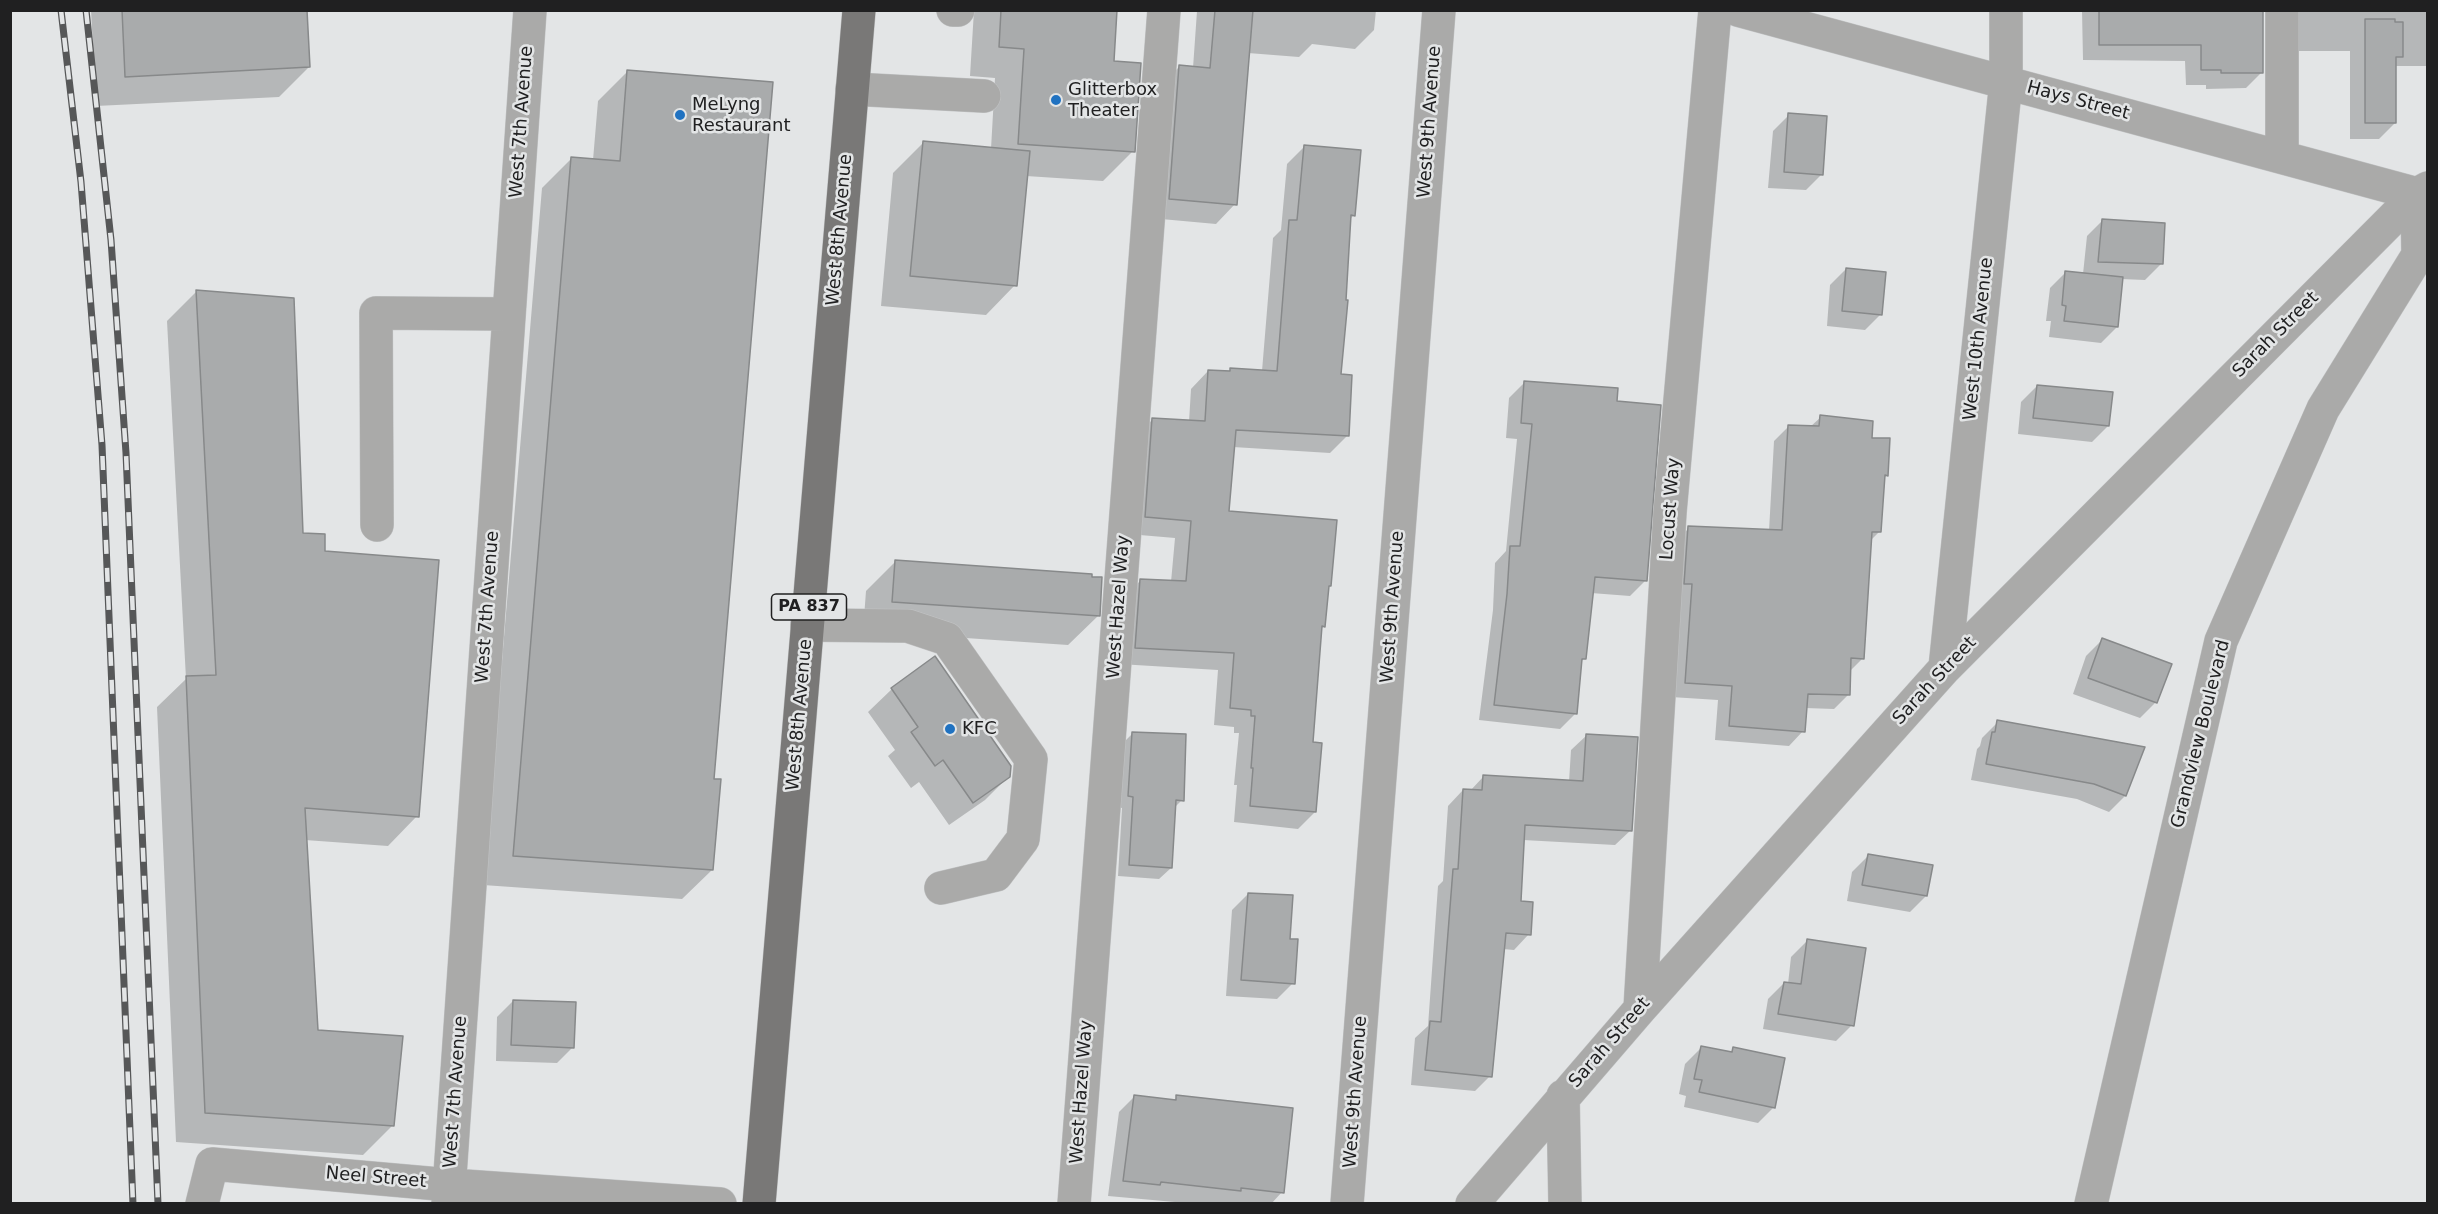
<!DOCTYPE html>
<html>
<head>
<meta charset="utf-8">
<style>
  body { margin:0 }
  #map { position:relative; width:2438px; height:1214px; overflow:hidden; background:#e3e5e6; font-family:"DejaVu Sans",sans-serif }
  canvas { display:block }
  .frame { position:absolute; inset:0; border:12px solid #202021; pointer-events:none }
</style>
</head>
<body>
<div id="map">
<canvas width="2438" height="1214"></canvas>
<div class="frame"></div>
</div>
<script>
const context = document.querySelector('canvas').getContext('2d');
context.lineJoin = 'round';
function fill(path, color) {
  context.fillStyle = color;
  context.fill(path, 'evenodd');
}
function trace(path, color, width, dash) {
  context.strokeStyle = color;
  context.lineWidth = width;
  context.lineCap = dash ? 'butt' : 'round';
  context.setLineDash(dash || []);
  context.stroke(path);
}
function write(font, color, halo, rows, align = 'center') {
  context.font = font + ' "DejaVu Sans",sans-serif';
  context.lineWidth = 5;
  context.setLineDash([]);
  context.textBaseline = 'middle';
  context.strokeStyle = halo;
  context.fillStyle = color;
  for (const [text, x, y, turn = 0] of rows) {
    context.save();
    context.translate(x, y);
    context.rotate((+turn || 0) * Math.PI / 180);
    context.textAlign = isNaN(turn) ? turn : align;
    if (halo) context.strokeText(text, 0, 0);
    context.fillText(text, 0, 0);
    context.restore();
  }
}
const shadow = new Path2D(`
  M 91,10 L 306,10 L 309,67 L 279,97 L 96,106 Z
  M 974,10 L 1116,10 L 1112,63 L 1133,151 L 1103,181 L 1026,176 L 1015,285 L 986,315 L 881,306 L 893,173 L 923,143 L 991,149 L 995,78 L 970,76 Z
  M 1192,10 L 1376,10 L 1374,30 L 1355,49 L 1312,44 L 1299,57 L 1248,53 L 1235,204 L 1216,224 L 1150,218 L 1160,86 L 1179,67 L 1193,68 L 1197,11 Z
  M 2082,10 L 2262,10 L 2262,72 L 2246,88 L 2206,89 L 2206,85 L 2186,85 L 2185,61 L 2083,60 Z
  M 2276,10 L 2428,10 L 2428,66 L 2394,66 L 2395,123 L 2379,139 L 2350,139 L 2350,51 L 2285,51 Z
  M 628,71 L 713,780 L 712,870 L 682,899 L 483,885 L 542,188 L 572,158 L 593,160 L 598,101 Z
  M 1789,115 L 1822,174 L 1806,190 L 1768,188 L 1773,131 Z
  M 1305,146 L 1354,215 L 1349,220 L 1339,376 L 1347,436 L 1330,453 L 1233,447 L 1227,513 L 1330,585 L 1327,588 L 1324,626 L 1320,630 L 1312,743 L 1315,812 L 1298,829 L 1234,822 L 1237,785 L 1234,785 L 1239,733 L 1234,733 L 1234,727 L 1214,725 L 1218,670 L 1119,664 L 1123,598 L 1141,580 L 1171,582 L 1175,538 L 1128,534 L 1135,437 L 1153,419 L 1189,422 L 1191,389 L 1208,371 L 1262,371 L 1273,238 L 1281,230 L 1287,164 Z
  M 2103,220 L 2161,264 L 2145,280 L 2121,279 L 2117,327 L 2101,343 L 2049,337 L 2051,321 L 2046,321 L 2050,288 L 2066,272 L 2083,274 L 2087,236 Z
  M 1846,269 L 1881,314 L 1865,330 L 1827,326 L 1830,285 Z
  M 196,292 L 301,535 L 324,553 L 417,816 L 388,846 L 305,840 L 317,1032 L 393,1125 L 363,1155 L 176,1142 L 157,707 L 186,679 L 167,321 Z
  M 1525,382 L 1615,402 L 1646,580 L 1630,596 L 1591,593 L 1584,658 L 1581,662 L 1575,714 L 1560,729 L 1479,720 L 1493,610 L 1495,563 L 1506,551 L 1517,439 L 1506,438 L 1509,398 Z
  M 2037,386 L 2108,426 L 2092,442 L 2018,434 L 2021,402 Z
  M 1821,417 L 1870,439 L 1887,475 L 1883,479 L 1879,532 L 1870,541 L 1863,658 L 1849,672 L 1848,695 L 1834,709 L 1805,708 L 1803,731 L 1789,746 L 1715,740 L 1718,700 L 1671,697 L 1674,543 L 1689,528 L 1769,531 L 1774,441 L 1789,426 L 1810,427 Z
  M 896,561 L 1098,616 L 1068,645 L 863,631 L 866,591 Z
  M 2102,640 L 2156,702 L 2140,718 L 2073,694 L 2086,656 Z
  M 892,689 L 1009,776 L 985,800 L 949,825 L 919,782 L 911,788 L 888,756 L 895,750 L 868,712 Z
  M 1998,722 L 2125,796 L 2109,812 L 2077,799 L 1971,780 L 1977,749 L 1980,746 L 1982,738 Z
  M 1133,733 L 1182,800 L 1174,808 L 1171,868 L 1159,879 L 1118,876 L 1122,808 L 1118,807 L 1121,745 Z
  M 1587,735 L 1631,830 L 1615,845 L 1523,840 L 1520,903 L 1529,934 L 1514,950 L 1503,949 L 1490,1076 L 1475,1091 L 1411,1085 L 1415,1038 L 1428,1026 L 1438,886 L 1443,881 L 1448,806 L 1463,790 L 1470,791 L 1483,777 L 1569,782 L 1571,750 Z
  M 1868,856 L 1926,896 L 1910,912 L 1847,901 L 1852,872 Z
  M 1248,894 L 1288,940 L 1293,983 L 1277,999 L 1226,996 L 1232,910 Z
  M 1807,941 L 1852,1025 L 1836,1041 L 1763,1029 L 1768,999 L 1784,983 L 1788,984 L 1791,957 Z
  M 513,1001 L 573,1047 L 557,1063 L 496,1061 L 497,1017 Z
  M 1701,1048 L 1729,1053 L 1734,1049 L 1774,1107 L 1758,1123 L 1684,1107 L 1686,1096 L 1679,1094 L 1685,1064 Z
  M 1135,1096 L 1173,1101 L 1177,1097 L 1282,1192 L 1271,1204 L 1197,1204 L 1108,1196 L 1119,1112 Z`);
const building = new Path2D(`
  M 122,10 L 307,10 L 310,67 L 125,77 Z
  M 1001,10 L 1117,10 L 1114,61 L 1141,63 L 1135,152 L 1018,144 L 1024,49 L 999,47 Z
  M 1215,10 L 1253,10 L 1237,205 L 1169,199 L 1179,65 L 1210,68 Z
  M 2099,10 L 2263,10 L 2263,73 L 2221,73 L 2221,70 L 2201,70 L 2201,45 L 2099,45 Z
  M 2365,19 L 2395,19 L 2395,22 L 2403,22 L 2403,57 L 2396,57 L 2396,123 L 2365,123 Z
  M 627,70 L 773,82 L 714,779 L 721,779 L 713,870 L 513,856 L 571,157 L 620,161 Z
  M 1788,113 L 1827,116 L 1823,175 L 1784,172 Z
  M 923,141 L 1030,151 L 1017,286 L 910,276 Z
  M 1304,145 L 1361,150 L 1355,216 L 1351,215 L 1346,300 L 1348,300 L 1341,374 L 1352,375 L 1349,436 L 1236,430 L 1229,511 L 1337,520 L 1331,586 L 1329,586 L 1325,627 L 1322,626 L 1313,742 L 1322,743 L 1316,812 L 1250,806 L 1253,768 L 1251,768 L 1255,716 L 1251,716 L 1251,710 L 1230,708 L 1234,653 L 1135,648 L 1140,579 L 1186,581 L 1191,521 L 1145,517 L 1152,418 L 1205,421 L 1208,370 L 1230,371 L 1230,368 L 1277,371 L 1289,220 L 1297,220 Z
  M 2102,219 L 2165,223 L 2163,264 L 2098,262 Z
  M 1846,268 L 1886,272 L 1882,315 L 1842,311 Z
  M 2065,271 L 2123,277 L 2118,327 L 2064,321 L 2066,306 L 2062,305 Z
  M 196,290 L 294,298 L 303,533 L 325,534 L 325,551 L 439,560 L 419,817 L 305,808 L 318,1030 L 403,1036 L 394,1126 L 205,1113 L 186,676 L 216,675 Z
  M 1524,381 L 1618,388 L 1617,401 L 1661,405 L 1647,581 L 1595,577 L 1586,659 L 1582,659 L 1577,714 L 1494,705 L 1507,594 L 1510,546 L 1520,546 L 1532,424 L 1521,423 Z
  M 2037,385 L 2113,392 L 2109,426 L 2033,418 Z
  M 1820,415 L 1873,421 L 1872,438 L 1890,438 L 1888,476 L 1885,475 L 1881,532 L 1872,532 L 1864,659 L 1851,658 L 1850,695 L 1808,694 L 1805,732 L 1729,726 L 1732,686 L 1685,683 L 1692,584 L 1684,584 L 1688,526 L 1782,530 L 1788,425 L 1819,426 Z
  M 895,560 L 1092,574 L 1092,577 L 1102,577 L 1100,616 L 892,602 Z
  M 2102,638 L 2172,664 L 2157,703 L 2088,678 Z
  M 935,656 L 1011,766 L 1010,777 L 973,803 L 943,760 L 935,766 L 911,732 L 918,727 L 891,688 Z
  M 1997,720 L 2145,747 L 2126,796 L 2094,784 L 1986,764 L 1992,732 L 1995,732 Z
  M 1132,732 L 1186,734 L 1184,801 L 1176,800 L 1172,868 L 1129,865 L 1133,797 L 1128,796 Z
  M 1586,734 L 1638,737 L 1632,831 L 1525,825 L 1521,901 L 1533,902 L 1531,935 L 1506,933 L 1492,1077 L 1425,1070 L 1430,1021 L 1441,1022 L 1453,869 L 1458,869 L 1463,789 L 1482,790 L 1483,775 L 1583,781 Z
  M 1868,854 L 1933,865 L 1927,896 L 1862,885 Z
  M 1248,893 L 1293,895 L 1290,939 L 1298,939 L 1295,984 L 1241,980 Z
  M 1807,939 L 1866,948 L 1854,1026 L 1778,1014 L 1784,982 L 1801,984 Z
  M 513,1000 L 576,1002 L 574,1048 L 511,1045 Z
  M 1701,1046 L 1732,1052 L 1733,1047 L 1785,1058 L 1775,1108 L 1699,1092 L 1702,1080 L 1694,1079 Z
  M 1134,1095 L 1176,1100 L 1176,1095 L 1293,1108 L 1284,1193 L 1241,1188 L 1241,1191 L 1161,1182 L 1160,1185 L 1123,1181 Z`);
const minor = new Path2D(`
  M 953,10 L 958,10
  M 1738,10 L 2417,194 L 2418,255 L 2323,409 L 2221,641 L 2091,1204
  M 852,89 L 984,96
  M 2282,157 L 2282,10
  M 377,525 L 376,313 L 508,314
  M 807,625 L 908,626 L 947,639 L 1031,759 L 1023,839 L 996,875 L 941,888
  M 1945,668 L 2006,81 L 2006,10
  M 1640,1009 L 1670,512 L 1715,10
  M 1563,1096 L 1565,1204
  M 202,1204 L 212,1164 L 450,1185 L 720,1204
  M 448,1204 L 530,10
  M 1074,1204 L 1164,10
  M 1347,1204 L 1439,10
  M 1472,1204 L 1640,1009 L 1945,668 L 2417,194 L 2428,188`);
const major = new Path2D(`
  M 759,1204 L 859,10`);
const rail = new Path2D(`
  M 61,10 L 81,182 L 102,445 L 133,1204
  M 86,10 L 111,240 L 126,453 L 158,1204`);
const markers = [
  [1056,100,6,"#2072c1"],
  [680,115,6,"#2072c1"],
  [950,729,6,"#2072c1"]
];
const shields = [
  [809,607,75]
];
const shieldNames = [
  ["PA 837",809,607]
];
const poiNames = [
  ["Glitterbox",1068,90],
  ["Theater",1068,111],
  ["MeLyng",692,105],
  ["Restaurant",692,126],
  ["KFC",962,729]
];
const streetNames = [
  ["Hays Street",2078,101,15],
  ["West 7th Avenue",522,122,-86],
  ["West 9th Avenue",1430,122,-86],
  ["West 8th Avenue",840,230,-85],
  ["Sarah Street",2276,335,-45],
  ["West 10th Avenue",1979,339,-84],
  ["Locust Way",1671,509,-86],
  ["West 7th Avenue",488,607,-86],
  ["West Hazel Way",1119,607,-86],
  ["West 9th Avenue",1393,607,-86],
  ["Sarah Street",1935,681,-47],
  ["West 8th Avenue",800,715,-85],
  ["Grandview Boulevard",2201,734,-76],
  ["Sarah Street",1610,1043,-49],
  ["West 7th Avenue",456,1092,-86],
  ["West Hazel Way",1082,1092,-86],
  ["West 9th Avenue",1356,1092,-86],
  ["Neel Street",376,1178,5]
];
fill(shadow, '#0003');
fill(building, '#a9abac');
trace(building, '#87898a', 1.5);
trace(minor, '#c0c2c3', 34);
trace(major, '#c0c2c3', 34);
trace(minor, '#aaaaa9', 33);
trace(major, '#797877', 33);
trace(rail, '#565758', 7);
trace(rail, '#e3e5e6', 4.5, [14]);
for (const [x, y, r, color] of markers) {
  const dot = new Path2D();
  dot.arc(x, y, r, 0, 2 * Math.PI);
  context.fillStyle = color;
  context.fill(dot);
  trace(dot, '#e3e5e6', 2);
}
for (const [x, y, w] of shields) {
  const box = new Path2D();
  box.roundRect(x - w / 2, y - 13, w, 26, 4.5);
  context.fillStyle = '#e3e5e6';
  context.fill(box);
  trace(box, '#202021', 1.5);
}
write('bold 16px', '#202021', null, shieldNames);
write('18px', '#202021', '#e3e5e6', poiNames, 'left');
write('18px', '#202021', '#e3e5e6', streetNames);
</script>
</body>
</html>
